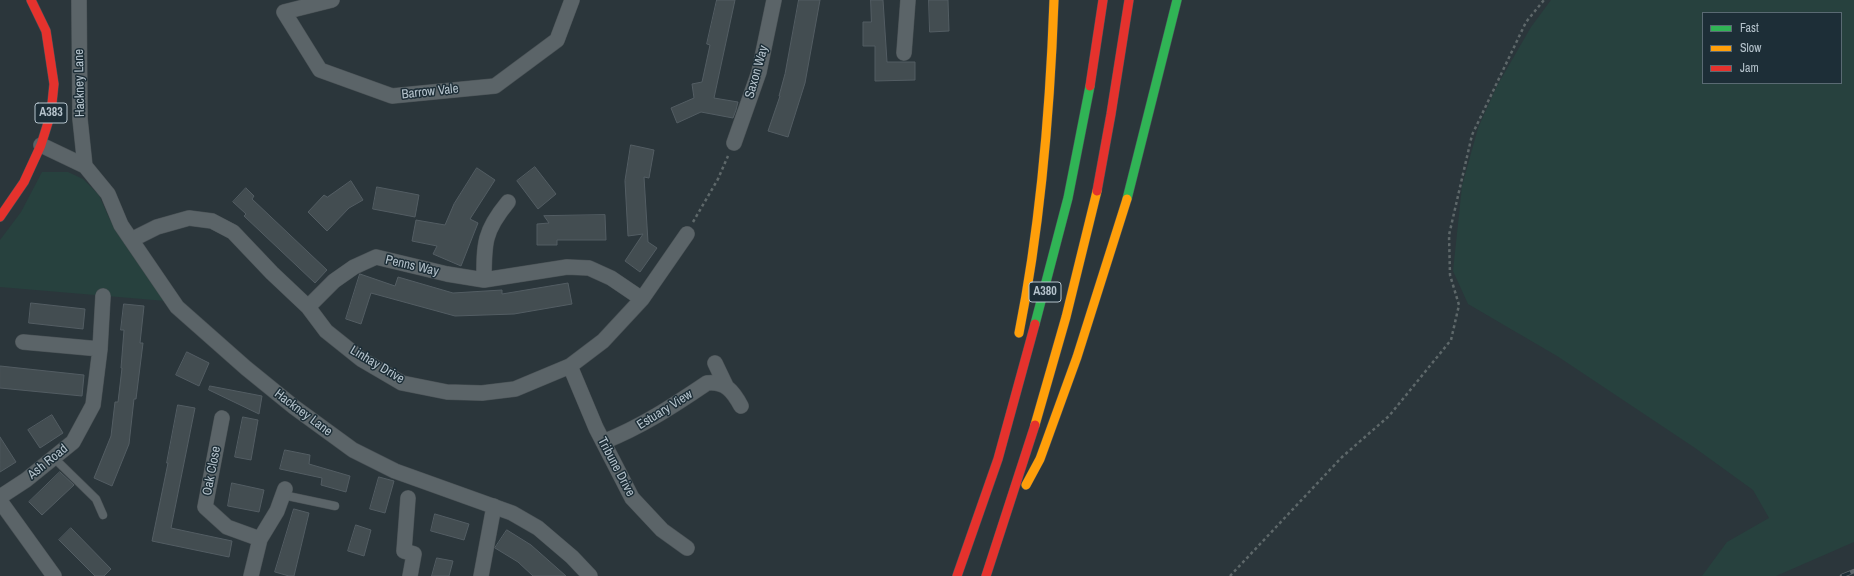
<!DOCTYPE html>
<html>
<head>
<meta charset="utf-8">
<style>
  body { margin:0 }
  #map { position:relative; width:1854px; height:576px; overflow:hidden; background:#2b363b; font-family:"Archivo Narrow",sans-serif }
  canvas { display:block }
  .legend { position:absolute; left:1702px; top:12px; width:140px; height:72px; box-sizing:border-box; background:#1d2e37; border:1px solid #5a6a73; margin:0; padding:5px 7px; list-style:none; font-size:12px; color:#b5c3cc }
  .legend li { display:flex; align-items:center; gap:8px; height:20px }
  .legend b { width:20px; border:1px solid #5a6a73 }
</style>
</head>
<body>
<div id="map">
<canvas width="1854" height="576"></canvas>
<ul class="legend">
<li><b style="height:5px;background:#30b455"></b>Fast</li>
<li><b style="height:5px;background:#ff9f0a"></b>Slow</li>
<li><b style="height:5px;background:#e5322d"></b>Jam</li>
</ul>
</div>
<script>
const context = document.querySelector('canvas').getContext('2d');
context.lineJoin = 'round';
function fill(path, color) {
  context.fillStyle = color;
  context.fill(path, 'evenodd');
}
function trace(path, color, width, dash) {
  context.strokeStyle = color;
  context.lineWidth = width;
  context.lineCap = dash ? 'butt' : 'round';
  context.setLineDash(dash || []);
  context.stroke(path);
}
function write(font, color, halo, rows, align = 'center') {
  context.font = font + ' "Archivo Narrow",sans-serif';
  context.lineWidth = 3;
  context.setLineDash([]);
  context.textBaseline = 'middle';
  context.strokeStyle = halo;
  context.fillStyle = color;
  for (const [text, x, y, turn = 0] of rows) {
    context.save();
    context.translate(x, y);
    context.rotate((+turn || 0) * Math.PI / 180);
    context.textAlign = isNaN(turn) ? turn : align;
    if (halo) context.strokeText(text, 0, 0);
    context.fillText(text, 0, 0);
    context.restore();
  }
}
const green = new Path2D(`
  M 1551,0 L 1854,0 L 1854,542 L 1776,576 L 1702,576 L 1727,542 L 1769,518 L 1753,490 L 1695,448 L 1557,356 L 1468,304 L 1453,271 L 1462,186 L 1478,128 L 1497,86 L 1531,27 ZM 1703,13 L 1841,13 L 1841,83 L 1703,83 Z
  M 42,172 L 68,172 L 83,179 L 99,195 L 109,218 L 166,301 L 0,287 L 0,240 L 21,212 Z`);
const building = new Path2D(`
  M 717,0 L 735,0 L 714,98 L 738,102 L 736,110 L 733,118 L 701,112 L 677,123 L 671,108 L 694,98 L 692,84 L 702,82 L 710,45 L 707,44 Z
  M 799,0 L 820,0 L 805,83 L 788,137 L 768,131 L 780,96 L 779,96 L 785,74 Z
  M 871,0 L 883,0 L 887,62 L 915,62 L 915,80 L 875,81 L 875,46 L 863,46 L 863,22 L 871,22 Z
  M 929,0 L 948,0 L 949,31 L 930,32 Z
  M 631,145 L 654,150 L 649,178 L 644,177 L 648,242 L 657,248 L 640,272 L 625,261 L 643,234 L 628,236 L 625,181 Z
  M 535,167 L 556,194 L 538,209 L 517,181 Z
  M 477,168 L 495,180 L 470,219 L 478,223 L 461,266 L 433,254 L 437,246 L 412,241 L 416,220 L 445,225 L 454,204 Z
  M 351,181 L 363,200 L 349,208 L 327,231 L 308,212 L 324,195 L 327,197 Z
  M 377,187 L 419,195 L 415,217 L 373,209 Z
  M 246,188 L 254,196 L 252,199 L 327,270 L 315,283 L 244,216 L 246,214 L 233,202 Z
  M 605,215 L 606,240 L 557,240 L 557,245 L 537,245 L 537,224 L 549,223 L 544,216 Z
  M 360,274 L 395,286 L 398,277 L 453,293 L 502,290 L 502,294 L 568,283 L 572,304 L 514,314 L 455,316 L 371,293 L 361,324 L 346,319 Z
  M 31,303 L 85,309 L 83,329 L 29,323 Z
  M 124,304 L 144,306 L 140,343 L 143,343 L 136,399 L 134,399 L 129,444 L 112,486 L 94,478 L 111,436 L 115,402 L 118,402 L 122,368 L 121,368 L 124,330 L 121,330 Z
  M 187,352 L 209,363 L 199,386 L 176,375 Z
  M 0,366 L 84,375 L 82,396 L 0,388 Z
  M 210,386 L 262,396 L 259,414 L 209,390 Z
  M 178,405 L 195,408 L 171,528 L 232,541 L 229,557 L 152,541 L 168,463 L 167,463 Z
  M 52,415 L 63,433 L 40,448 L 28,430 Z
  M 243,417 L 258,420 L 251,460 L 235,457 Z
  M 0,437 L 16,462 L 0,472 Z
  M 285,450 L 310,455 L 309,464 L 350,476 L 346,492 L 321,485 L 322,478 L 280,469 Z
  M 60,472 L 74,485 L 42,515 L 29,502 Z
  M 379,477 L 394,481 L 385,513 L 370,509 Z
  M 232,483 L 264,490 L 259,512 L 228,506 Z
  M 294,509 L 309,513 L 294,576 L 289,576 L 275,572 Z
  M 435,514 L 469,524 L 464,540 L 431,531 Z
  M 356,525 L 371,530 L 364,556 L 348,551 Z
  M 71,528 L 111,569 L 104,576 L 95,576 L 59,540 Z
  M 507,530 L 531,545 L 566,576 L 533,576 L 518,562 L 495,548 Z
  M 437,558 L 453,561 L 449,576 L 432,576 Z`);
const path = new Path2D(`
  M 693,222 L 718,179 L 728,156
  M 1230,576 L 1342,457 L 1389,416 L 1451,340 L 1459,305 L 1450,275 L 1449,235 L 1472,135 L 1526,22 L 1544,0`);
const lane = new Path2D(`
  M 53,457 L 96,499 L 103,515
  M 283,495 L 335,506`);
const street = new Path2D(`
  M 79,0 L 80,119 L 85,166
  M 332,0 L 284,12 L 320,70 L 392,96 L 495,86 L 557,40 L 572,0
  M 904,53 L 908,0
  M 734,143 L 759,72 L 774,0
  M 41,145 L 85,166 L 108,194 L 121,225 L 177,307 L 246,368 L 294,407 L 353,450 L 395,471 L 512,513 L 538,528 L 572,557 L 590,576
  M 131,240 L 157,227 L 189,218 L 212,221 L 233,232 L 272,273 L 308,307 L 326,331 L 361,359 L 402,383 L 447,392 L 482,393 L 515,389 L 570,366 L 603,341 L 642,299 L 687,234
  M 484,280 C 484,243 484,231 508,202
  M 308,307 L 334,281 L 354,267 L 376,257 L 447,274 L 484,280 L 567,267 L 589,268 L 611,278 L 642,299
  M 23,342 L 100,349
  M 715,363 L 726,386
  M 570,366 L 596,428 L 632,498 L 662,530 L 687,548
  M 222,418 L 205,507 L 227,527 L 260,539 L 277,511 L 285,489
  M 603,442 C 641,427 673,406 707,383 C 725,381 733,391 741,406
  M 0,497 L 26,480 L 73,442 L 93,405 L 100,349 L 103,296
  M 408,498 L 404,551 L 414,554 L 410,576
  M 0,501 L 54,576
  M 251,576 L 260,539
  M 481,576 L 494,506`);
const fast = new Path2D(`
  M 1127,199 L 1177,0
  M 1035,324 L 1068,198 L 1090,86`);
const slow = new Path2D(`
  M 1019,333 C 1041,223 1050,112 1054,0
  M 1035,425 L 1066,317 L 1097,191
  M 1026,485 L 1040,459 L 1077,357 L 1127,199`);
const jam = new Path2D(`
  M 1090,86 L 1103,0
  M 1097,191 L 1111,114 L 1129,0
  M 0,217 L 24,182 L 41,145 L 51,113 L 54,84 L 46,31 L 31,0
  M 957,576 L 998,459 L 1035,324
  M 986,576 L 1035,425`);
const rail = new Path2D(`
  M 1842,576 L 1854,571`);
const shields = [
  [51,113,32],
  [1045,292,32]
];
const shieldNames = [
  ["A383",51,113],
  ["A380",1045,292]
];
const streetNames = [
  ["Saxon Way",757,72,-74],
  ["Hackney Lane",80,83,-91],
  ["Barrow Vale",430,92,-6],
  ["Penns Way",412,266,13],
  ["Linhay Drive",377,365,31],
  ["Estuary View",665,410,-32],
  ["Hackney Lane",303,413,37],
  ["Ash Road",48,462,-39],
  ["Tribune Drive",616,467,62],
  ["Oak Close",212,471,-79]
];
fill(green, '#27413e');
fill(building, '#434d51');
trace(building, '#535d63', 1);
trace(lane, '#495155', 9);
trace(street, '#495155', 16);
trace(fast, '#495258', 10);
trace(slow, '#495258', 10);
trace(jam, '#495258', 10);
trace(path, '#5e686a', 2.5, [3, 3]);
trace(lane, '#5b6468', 8);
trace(street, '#5b6468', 15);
trace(fast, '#30b455', 9);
trace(slow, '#ff9f0a', 9);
trace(jam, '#e5322d', 9);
trace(rail, '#5f676c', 4.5);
trace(rail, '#1d2e37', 3, [9]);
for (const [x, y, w] of shields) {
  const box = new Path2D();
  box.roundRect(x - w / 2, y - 10, w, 20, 3);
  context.fillStyle = '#1d2e37';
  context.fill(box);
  trace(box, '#b5c3cc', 1);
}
write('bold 12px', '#b5c3cc', null, shieldNames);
write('13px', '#b5c3cc', '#1d2e37', streetNames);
</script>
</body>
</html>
